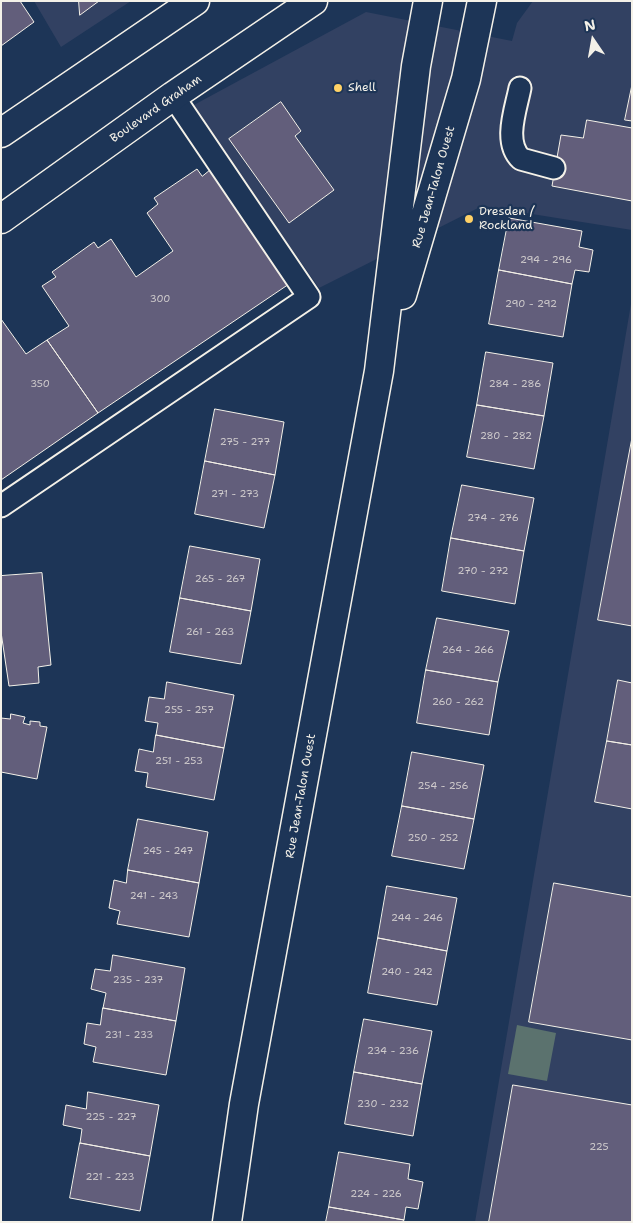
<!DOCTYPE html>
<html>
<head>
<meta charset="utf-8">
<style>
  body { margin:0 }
  #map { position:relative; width:633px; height:1223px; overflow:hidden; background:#1d3557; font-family:"Shantell Sans",sans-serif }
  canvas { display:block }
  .frame { position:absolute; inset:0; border:2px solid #f4f1e8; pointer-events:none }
  .north { position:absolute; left:568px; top:15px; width:50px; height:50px; -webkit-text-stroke:4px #1d3557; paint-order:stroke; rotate:348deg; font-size:14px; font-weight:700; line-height:20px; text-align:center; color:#f4f1e8 }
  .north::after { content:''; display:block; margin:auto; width:18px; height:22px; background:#f4f1e8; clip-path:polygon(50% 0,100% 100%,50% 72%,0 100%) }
</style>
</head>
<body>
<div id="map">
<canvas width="633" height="1223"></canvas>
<div class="frame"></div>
<div class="north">N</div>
</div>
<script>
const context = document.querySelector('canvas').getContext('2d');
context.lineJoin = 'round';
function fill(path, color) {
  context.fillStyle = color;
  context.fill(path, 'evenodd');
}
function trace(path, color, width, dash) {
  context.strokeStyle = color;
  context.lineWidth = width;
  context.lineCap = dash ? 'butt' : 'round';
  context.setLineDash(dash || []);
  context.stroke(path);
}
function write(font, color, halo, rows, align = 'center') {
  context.font = font + ' "Shantell Sans",sans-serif';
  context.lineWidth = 4.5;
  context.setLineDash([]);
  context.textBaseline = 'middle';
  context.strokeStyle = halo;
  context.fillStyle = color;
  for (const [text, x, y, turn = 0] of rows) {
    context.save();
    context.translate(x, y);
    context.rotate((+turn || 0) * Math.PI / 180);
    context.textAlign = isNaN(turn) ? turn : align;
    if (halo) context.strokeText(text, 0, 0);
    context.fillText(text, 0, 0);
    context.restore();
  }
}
const built = new Path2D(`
  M 34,1 L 131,1 L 61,47 Z
  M 533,1 L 632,2 L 632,230 L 482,206 L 319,288 L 192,106 L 366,12 L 512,41 L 517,23 Z
  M 632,298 L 632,1222 L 475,1222 Z`);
const green = new Path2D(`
  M 517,1025 L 556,1033 L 547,1081 L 508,1074 Z`);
const building = new Path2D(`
  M 1,1 L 20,1 L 34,22 L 1,46 Z
  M 79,1 L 99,1 L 80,15 Z
  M 632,85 L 632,121 L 625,120 Z
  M 281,102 L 301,131 L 295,136 L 334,190 L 289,223 L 229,139 Z
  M 587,120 L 632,128 L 632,201 L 552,186 L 561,135 L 583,138 Z
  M 213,168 L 292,282 L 98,413 L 47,340 L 69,326 L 42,286 L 56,277 L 52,272 L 94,242 L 98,248 L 111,239 L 136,277 L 173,251 L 147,213 L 158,204 L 154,198 L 197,169 L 202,176 Z
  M 509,218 L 582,231 L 579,247 L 593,250 L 589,272 L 575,270 L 572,284 L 499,270 Z
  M 499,270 L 572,284 L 563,337 L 489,324 Z
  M 1,319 L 26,354 L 47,340 L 98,413 L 1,480 Z
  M 486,352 L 553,363 L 544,416 L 477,405 Z
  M 477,405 L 544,416 L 534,469 L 467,457 Z
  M 215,409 L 284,422 L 275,475 L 205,461 Z
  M 632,438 L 632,626 L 598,620 Z
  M 205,461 L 275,475 L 264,528 L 195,514 Z
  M 462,485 L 534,498 L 524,551 L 451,538 Z
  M 451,538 L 524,551 L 515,604 L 442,591 Z
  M 190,546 L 260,559 L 251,611 L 180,598 Z
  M 42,573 L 51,665 L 38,667 L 39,683 L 9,686 L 1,632 L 1,576 Z
  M 180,598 L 251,611 L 241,664 L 170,652 Z
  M 437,618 L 509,631 L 498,682 L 426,670 Z
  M 426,670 L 498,682 L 489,735 L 417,723 Z
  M 618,680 L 632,683 L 632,745 L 607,741 Z
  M 167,682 L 234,695 L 224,748 L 156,735 L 158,723 L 145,721 L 149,697 L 164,699 Z
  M 11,714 L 25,717 L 23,723 L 30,725 L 30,721 L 40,722 L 40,726 L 47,727 L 37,779 L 1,772 L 1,718 L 10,719 Z
  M 156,735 L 224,748 L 214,800 L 146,787 L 148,773 L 135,771 L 139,749 L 153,752 Z
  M 607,741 L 632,745 L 632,809 L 595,802 Z
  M 412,752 L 484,765 L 474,819 L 402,806 Z
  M 402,806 L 474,819 L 464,869 L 392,856 Z
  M 138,819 L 208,832 L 199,883 L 128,870 Z
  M 128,870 L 199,883 L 189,937 L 117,924 L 120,911 L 109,908 L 114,880 L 126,883 Z
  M 554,883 L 632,897 L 632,1040 L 529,1022 Z
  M 387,886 L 457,898 L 447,951 L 378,938 Z
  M 378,938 L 447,951 L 437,1005 L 368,993 Z
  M 113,955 L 185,968 L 176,1021 L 103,1008 L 106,993 L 91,989 L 95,969 L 110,971 Z
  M 103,1008 L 176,1021 L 166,1075 L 93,1062 L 96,1047 L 84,1044 L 87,1023 L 100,1025 Z
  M 364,1019 L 432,1031 L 422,1084 L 354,1072 Z
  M 354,1072 L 422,1084 L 413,1136 L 345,1124 Z
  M 513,1085 L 632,1105 L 632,1222 L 489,1222 Z
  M 88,1092 L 159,1105 L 150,1156 L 80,1143 L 82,1129 L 63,1125 L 66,1105 L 86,1109 Z
  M 80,1143 L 150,1156 L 140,1211 L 70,1198 Z
  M 339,1152 L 410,1164 L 408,1179 L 423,1182 L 418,1209 L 406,1207 L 404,1220 L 329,1207 Z
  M 329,1207 L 404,1220 L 403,1222 L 326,1222 Z`);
const service = new Path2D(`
  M 520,88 C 516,109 503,142 521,159 L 554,168
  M 1,506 L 309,297 L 173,96`);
const tertiary = new Path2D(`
  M 1,133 L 195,1
  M 1,219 L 173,96 L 313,1`);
const secondary = new Path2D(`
  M 402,295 L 466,79 L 482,1
  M 227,1222 L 244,1104 L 379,371 L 416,66 L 428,1`);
const markers = [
  [338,88,5,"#ffd166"],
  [469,219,5,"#ffd166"]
];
const numberNames = [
  ["294 - 296",546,260],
  ["300",160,299],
  ["290 - 292",531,304],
  ["350",40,384],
  ["284 - 286",515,384],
  ["280 - 282",506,436],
  ["275 - 277",245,442],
  ["271 - 273",235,494],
  ["274 - 276",493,518],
  ["270 - 272",483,571],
  ["265 - 267",220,579],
  ["261 - 263",210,632],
  ["264 - 266",468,650],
  ["260 - 262",458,702],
  ["255 - 257",189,710],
  ["251 - 253",179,761],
  ["254 - 256",443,786],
  ["250 - 252",433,838],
  ["245 - 247",168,851],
  ["241 - 243",154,896],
  ["244 - 246",417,918],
  ["240 - 242",407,972],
  ["235 - 237",138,980],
  ["231 - 233",129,1035],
  ["234 - 236",393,1051],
  ["230 - 232",383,1104],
  ["225 - 227",111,1117],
  ["225",599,1147],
  ["221 - 223",110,1177],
  ["224 - 226",376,1194]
];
const poiNames = [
  ["Shell",348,88],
  ["Dresden /",479,212],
  ["Rockland",479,226]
];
const streetNames = [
  ["Boulevard Graham",156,109,-35],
  ["Rue Jean-Talon Ouest",434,187,-74],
  ["Rue Jean-Talon Ouest",301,796,-80]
];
fill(built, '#324162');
fill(green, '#5b726e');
fill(building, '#625e7b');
trace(building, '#f4f1e8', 1);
trace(service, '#f4f1e8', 25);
trace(tertiary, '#f4f1e8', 31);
trace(secondary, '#f4f1e8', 31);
trace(service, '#1d3557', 21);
trace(tertiary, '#1d3557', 28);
trace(secondary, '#1d3557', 28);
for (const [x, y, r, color] of markers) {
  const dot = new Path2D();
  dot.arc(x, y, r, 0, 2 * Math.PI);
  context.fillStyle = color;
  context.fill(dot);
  trace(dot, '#1d3557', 2);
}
write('10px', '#d0cccd', null, numberNames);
write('12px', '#f4f1e8', '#1d3557', poiNames, 'left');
write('12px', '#f4f1e8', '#1d3557', streetNames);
</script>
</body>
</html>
